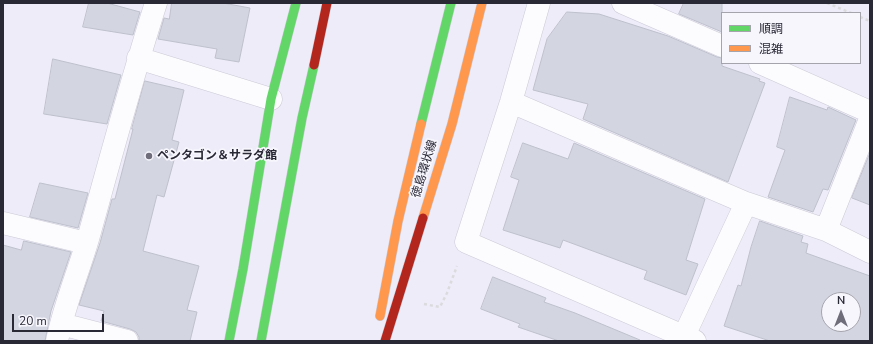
<!DOCTYPE html>
<html>
<head>
<meta charset="utf-8">
<style>
  body { margin:0 }
  #map { position:relative; width:873px; height:344px; overflow:hidden; background:#edecf8; font-family:"Nunito Sans","Noto Sans JP",sans-serif }
  canvas { display:block }
  .frame { position:absolute; inset:0; border:4px solid #292835; pointer-events:none }
  .legend { position:absolute; left:721px; top:12px; width:140px; height:52px; box-sizing:border-box; background:#f7f6fd; border:1px solid #a5a4ad; margin:0; padding:5px 7px; list-style:none; font-size:12px; color:#292835 }
  .legend li { display:flex; align-items:center; gap:8px; height:20px }
  .legend b { width:20px; border:1px solid #a5a4ad }
  .north { position:absolute; left:821px; top:292px; width:40px; height:40px; box-sizing:border-box; background:#f7f6fd; border:1px solid #a5a4ad; border-radius:50%; rotate:0deg; font-size:11px; font-weight:700; line-height:16px; text-align:center; color:#292835 }
  .north::after { content:''; display:block; margin:auto; width:14px; height:18px; background:#6e6d79; clip-path:polygon(50% 0,100% 100%,50% 72%,0 100%) }
  .scale { position:absolute; left:12px; top:314px; width:92px; height:18px; box-sizing:border-box; border:2px solid #292835; border-top:0; padding-left:5px; font-size:12px; line-height:14px; white-space:nowrap; color:#292835; -webkit-text-stroke:3px #f7f6fd; paint-order:stroke }
</style>
</head>
<body>
<div id="map">
<canvas width="873" height="344"></canvas>
<div class="frame"></div>
<ul class="legend">
<li><b style="height:5px;background:#63d668"></b>順調</li>
<li><b style="height:5px;background:#ff974d"></b>混雑</li>
</ul>
<div class="north">N</div>
<div class="scale">20 m</div>
</div>
<script>
const context = document.querySelector('canvas').getContext('2d');
context.lineJoin = 'round';
function fill(path, color) {
  context.fillStyle = color;
  context.fill(path, 'evenodd');
}
function trace(path, color, width, dash) {
  context.strokeStyle = color;
  context.lineWidth = width;
  context.lineCap = dash ? 'butt' : 'round';
  context.setLineDash(dash || []);
  context.stroke(path);
}
function write(font, color, halo, rows, align = 'center') {
  context.font = font + ' "Nunito Sans","Noto Sans JP",sans-serif';
  context.lineWidth = 3.5;
  context.setLineDash([]);
  context.textBaseline = 'middle';
  context.strokeStyle = halo;
  context.fillStyle = color;
  for (const [text, x, y, turn = 0] of rows) {
    context.save();
    context.translate(x, y);
    context.rotate((+turn || 0) * Math.PI / 180);
    context.textAlign = isNaN(turn) ? turn : align;
    if (halo) context.strokeText(text, 0, 0);
    context.fillText(text, 0, 0);
    context.restore();
  }
}
const building = new Path2D(`
  M 89,3 L 107,3 L 140,12 L 133,35 L 83,27 Z
  M 172,3 L 223,3 L 250,8 L 239,62 L 215,58 L 217,49 L 158,39 L 164,18 L 169,19 Z
  M 684,3 L 722,3 L 722,32 L 679,14 Z
  M 567,12 L 599,14 L 668,36 L 717,57 L 722,58 L 722,66 L 760,79 L 759,81 L 765,83 L 728,182 L 583,119 L 588,104 L 533,90 L 547,39 Z
  M 53,59 L 121,75 L 107,124 L 44,114 Z
  M 145,81 L 184,90 L 172,140 L 179,142 L 164,197 L 157,195 L 143,251 L 199,266 L 187,310 L 197,312 L 190,341 L 139,341 L 139,337 L 136,332 L 130,329 L 101,321 L 104,311 L 79,305 L 100,243 L 112,199 L 115,199 L 133,129 L 132,129 Z
  M 790,97 L 827,110 L 828,107 L 856,120 L 828,190 L 823,189 L 813,212 L 768,197 L 785,150 L 777,147 Z
  M 523,143 L 568,159 L 574,143 L 705,199 L 686,260 L 698,264 L 686,295 L 644,279 L 647,271 L 563,240 L 560,248 L 503,230 L 519,180 L 511,177 Z
  M 870,153 L 870,205 L 852,198 Z
  M 40,183 L 88,193 L 78,228 L 30,217 Z
  M 760,221 L 803,236 L 801,242 L 808,244 L 806,253 L 870,276 L 870,341 L 770,341 L 724,326 L 738,285 L 741,286 L 751,247 ZM 829,300 L 853,300 L 853,324 L 829,324 Z
  M 24,241 L 71,252 L 51,311 L 45,341 L 3,341 L 3,245 L 21,250 Z
  M 493,277 L 546,298 L 544,302 L 575,313 L 640,340 L 640,341 L 559,341 L 518,327 L 520,324 L 481,309 Z`);
const path = new Path2D(`
  M 827,3 L 851,13
  M 860,17 L 870,21
  M 424,304 L 440,307 L 447,293 L 457,266`);
const street = new Path2D(`
  M 539,3 L 511,102 L 466,242 L 695,341
  M 623,3 L 722,46
  M 138,58 L 271,99
  M 760,63 L 870,112
  M 511,102 L 746,203 L 826,230 L 870,252
  M 3,223 L 86,243
  M 826,230 L 870,119
  M 61,324 L 127,341
  M 684,336 L 746,203
  M 57,341 C 64,306 78,273 88,239 C 110,160 131,81 156,3`);
const fast = new Path2D(`
  M 421,124 L 451,3
  M 229,341 L 243,269 L 271,99 L 296,3
  M 261,341 L 302,118 L 314,65`);
const slow = new Path2D(`
  M 423,218 L 452,124 L 482,3
  M 380,316 L 398,221 L 421,124`);
const jam = new Path2D(`
  M 314,65 L 327,3
  M 385,341 L 423,218`);
const markers = [
  [149,156,4,"#6e6d79"]
];
const poiNames = [
  ["ペンタゴン＆サラダ館",157,156]
];
const streetNames = [
  ["徳島環状線",425,169,-73]
];
fill(building, '#d3d6e1');
trace(building, '#bec1cc', 1);
trace(street, '#cbcad6', 23);
trace(fast, '#cbcad6', 10);
trace(slow, '#cbcad6', 10);
trace(jam, '#cbcad6', 10);
trace(path, '#dbdbde', 2.5, [3, 3]);
trace(street, '#fcfcfe', 22);
trace(fast, '#63d668', 9);
trace(slow, '#ff974d', 9);
trace(jam, '#b3261e', 9);
for (const [x, y, r, color] of markers) {
  const dot = new Path2D();
  dot.arc(x, y, r, 0, 2 * Math.PI);
  context.fillStyle = color;
  context.fill(dot);
  trace(dot, '#f7f6fd', 1.5);
}
write('bold 12px', '#292835', '#f7f6fd', poiNames, 'left');
write('12px', '#292835', '#f7f6fd', streetNames);
</script>
</body>
</html>
